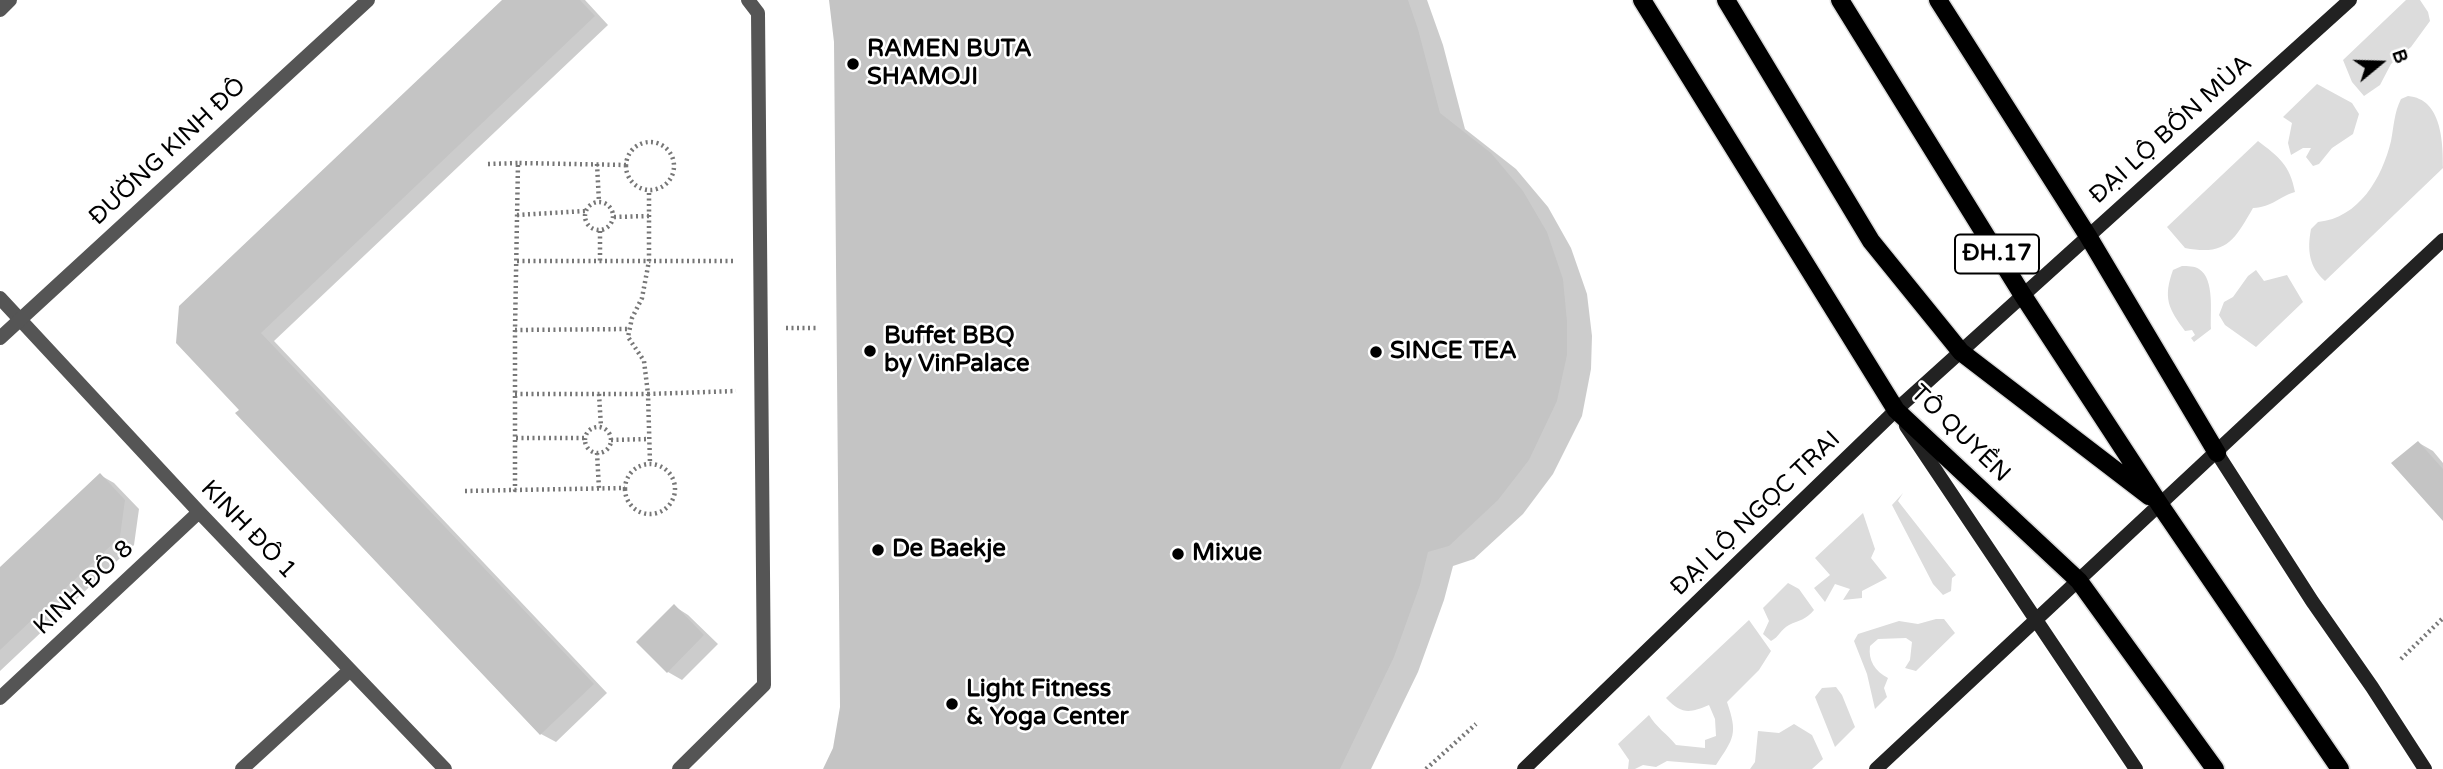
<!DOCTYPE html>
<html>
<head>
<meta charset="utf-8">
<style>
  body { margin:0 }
  #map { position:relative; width:2443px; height:769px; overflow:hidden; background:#fff; font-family:"Varela Round",sans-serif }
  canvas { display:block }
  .north { position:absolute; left:2345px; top:28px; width:70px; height:70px; -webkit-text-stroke:5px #fff; paint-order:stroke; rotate:71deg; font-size:19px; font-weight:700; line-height:28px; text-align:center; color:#000 }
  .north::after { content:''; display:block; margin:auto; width:24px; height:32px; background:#000; clip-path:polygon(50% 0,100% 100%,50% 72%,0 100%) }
</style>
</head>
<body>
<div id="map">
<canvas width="2443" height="769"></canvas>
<div class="north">B</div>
</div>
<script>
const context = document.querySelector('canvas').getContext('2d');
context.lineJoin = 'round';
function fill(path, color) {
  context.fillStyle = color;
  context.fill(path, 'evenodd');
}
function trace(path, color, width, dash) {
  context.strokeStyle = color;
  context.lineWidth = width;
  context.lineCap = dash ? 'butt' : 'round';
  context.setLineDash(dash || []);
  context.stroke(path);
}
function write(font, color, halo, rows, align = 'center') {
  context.font = font + ' "Varela Round",sans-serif';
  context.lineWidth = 5;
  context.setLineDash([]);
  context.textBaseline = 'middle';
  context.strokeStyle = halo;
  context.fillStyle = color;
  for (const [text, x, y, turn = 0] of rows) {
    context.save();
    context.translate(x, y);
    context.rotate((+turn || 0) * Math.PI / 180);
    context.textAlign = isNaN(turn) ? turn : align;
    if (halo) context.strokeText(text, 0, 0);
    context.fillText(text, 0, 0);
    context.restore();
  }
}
const green = new Path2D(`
  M 2406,0 L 2420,0 L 2428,12 L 2430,21 L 2411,47 L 2391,64 L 2380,85 L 2364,96 L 2352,82 L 2343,60 Z
  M 2317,84 L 2352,103 L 2359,114 L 2353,134 L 2332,148 L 2319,164 L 2313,166 L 2306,157 L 2311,148 L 2303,148 L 2291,155 L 2288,143 L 2292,123 L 2283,117 Z
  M 2408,96 C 2442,99 2443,142 2443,168 L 2325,281 C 2309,267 2307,250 2311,229 L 2318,222 C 2359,218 2382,178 2391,141 C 2394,126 2394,113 2401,99 Z
  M 2258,141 C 2279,157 2290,165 2295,192 C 2278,197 2273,207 2253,208 C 2234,241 2226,256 2185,248 L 2167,227 Z
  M 2182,266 C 2187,266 2195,266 2199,269 C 2215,279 2210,312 2211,329 L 2194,342 L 2191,338 L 2195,335 L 2192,330 L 2185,331 C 2168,308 2163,298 2173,270 Z
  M 2256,270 L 2264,281 L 2287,275 L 2303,302 L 2256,347 L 2225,325 L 2219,315 L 2224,302 L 2233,297 L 2248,276 Z
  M 1903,493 L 1898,501 L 1956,575 L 1952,578 L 1951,591 L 1943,595 L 1933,584 L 1892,505 Z
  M 1863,513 L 1875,549 L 1871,558 L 1887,578 L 1862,591 L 1862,598 L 1843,600 L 1850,589 L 1835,584 L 1825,602 L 1814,588 L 1830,575 L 1815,558 Z
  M 1788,583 L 1799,589 L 1814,610 C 1806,620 1799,620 1789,625 C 1781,629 1779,637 1771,641 L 1763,634 L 1769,621 L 1763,608 Z
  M 1936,619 L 1944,619 L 1955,633 L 1916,671 L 1905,668 L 1910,660 L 1912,642 L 1906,638 L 1878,639 L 1870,646 C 1868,661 1875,671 1888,678 L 1884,688 L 1887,697 L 1875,709 L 1867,674 L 1854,641 L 1858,634 L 1899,621 L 1918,624 Z
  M 1749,620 L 1771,651 L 1759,670 L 1727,702 C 1738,734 1734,738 1716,765 L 1667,761 L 1656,767 L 1643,765 L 1635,769 L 1628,769 L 1629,760 L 1618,744 L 1649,715 C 1656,727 1667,734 1676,745 L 1705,748 L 1705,740 L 1716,736 L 1715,719 L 1709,705 C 1690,713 1682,715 1666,698 Z
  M 1836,687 L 1842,695 L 1855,727 L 1835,747 L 1815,697 L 1822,688 Z
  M 1794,724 L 1812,735 L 1823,759 L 1812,769 L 1750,769 L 1755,762 L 1758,731 L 1779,733 Z`);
const shadow = new Path2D(`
  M 504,0 L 585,0 L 608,25 L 274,341 L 607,693 L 556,742 L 541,734 L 177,342 Z
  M 831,0 L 1427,0 L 1443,45 L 1465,129 L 1516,169 L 1548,207 L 1571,248 L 1587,294 L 1592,336 L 1591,369 L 1582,416 L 1553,474 L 1523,514 L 1474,559 L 1453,566 L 1444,600 L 1418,672 L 1371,769 L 825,769 L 835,748 L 842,707 L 836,42 Z
  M 2419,443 L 2433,451 L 2443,463 L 2443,519 Z
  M 100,475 L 114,483 L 139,509 L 134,545 L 0,671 L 0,569 Z
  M 674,606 L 688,615 L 718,644 L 682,680 L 668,672 Z`);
const building = new Path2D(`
  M 502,0 L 580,0 L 595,16 L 261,333 L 594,684 L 540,735 L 235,413 L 239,410 L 176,343 L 179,306 Z
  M 829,0 L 1408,0 L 1418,29 L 1440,113 L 1491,153 L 1523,191 L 1547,232 L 1563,279 L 1567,321 L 1567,355 L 1557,401 L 1529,460 L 1498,500 L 1449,546 L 1428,552 L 1420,585 L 1394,657 L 1340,769 L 823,769 L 833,748 L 840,707 L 834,42 Z
  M 2418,441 L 2443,469 L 2443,521 L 2391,463 Z
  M 100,473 L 125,500 L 120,537 L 0,650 L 0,567 Z
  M 674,604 L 704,635 L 667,673 L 636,642 Z`);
const path = new Path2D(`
  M626 166a24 24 0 1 1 48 0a24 24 0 1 1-48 0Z
  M 488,164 L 518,163
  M 597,164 L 599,202
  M 626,165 L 518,163 L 515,330 L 630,329
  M585 216a14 14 0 1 1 28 0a14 14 0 1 1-28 0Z
  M 517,215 L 585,211
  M 614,217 L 649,216
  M 600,231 L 600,261
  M 517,261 L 649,261 L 649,190
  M 733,261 L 649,261 L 642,298 L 632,318 L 628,337 L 644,361 L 648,394 L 736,391
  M 786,328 L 819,328
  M 515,330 L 515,490 L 625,488
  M 515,394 L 648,394 L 650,463
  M 599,394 L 601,427
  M585 440a13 13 0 1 1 26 0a13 13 0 1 1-26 0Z
  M 516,438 L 585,438
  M 611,440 L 649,439
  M 597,453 L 599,489
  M625 489a25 25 0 1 1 50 0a25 25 0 1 1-50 0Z
  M 465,491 L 515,490
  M 2401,659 L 2443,618
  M 1426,769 L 1476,724`);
const minor = new Path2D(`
  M 0,10 L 10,0
  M 0,298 L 199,512 L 445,769
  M 0,698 L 199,512
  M 242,769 L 350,670
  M 679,769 L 764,685 L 758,13 L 748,0`);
const tertiary = new Path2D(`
  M 0,338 L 368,0`);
const secondary = new Path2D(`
  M 1906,426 L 2136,769
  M 2217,453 L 2312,601 L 2372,687 L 2425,769
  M 1524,769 L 1896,410 L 2350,0
  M 1876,769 L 2443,240`);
const primary = new Path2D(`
  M 1642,0 L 1896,410 L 2079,581 L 2215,769
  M 1726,0 L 1871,241 L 1961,352 L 2149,496
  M 1840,0 L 2022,294 L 2160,505 L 2340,769
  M 1938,0 L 2088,236 L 2217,453`);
const markers = [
  [853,64,7,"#000"],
  [870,351,7,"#000"],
  [1376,352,7,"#000"],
  [878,550,7,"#000"],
  [1178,554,7,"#000"],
  [952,704,7,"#000"]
];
const shields = [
  [1997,254,84]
];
const shieldNames = [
  ["ĐH.17",1997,254]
];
const poiNames = [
  ["RAMEN BUTA",867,50],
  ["SHAMOJI",867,78],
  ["Buffet BBQ",884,337],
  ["by VinPalace",884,365],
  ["SINCE TEA",1390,352],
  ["De Baekje",892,550],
  ["Mixue",1192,554],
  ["Light Fitness",966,690],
  ["& Yoga Center",966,718]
];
const streetNames = [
  ["ĐẠI LỘ BỐN MÙA",2171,130,-42],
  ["ĐƯỜNG KINH ĐÔ",168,152,-43],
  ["TÔ QUYỀN",1960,434,44],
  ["ĐẠI LỘ NGỌC TRAI",1756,514,-44],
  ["KINH ĐÔ 1",248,530,46],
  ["KINH ĐÔ 8",84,588,-43]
];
fill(green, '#dcdcdc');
fill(shadow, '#0003');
fill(building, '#c4c4c4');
trace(primary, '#dbdbdb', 21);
trace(path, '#777', 4.5, [2, 3.5]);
trace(minor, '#555', 14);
trace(tertiary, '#555', 14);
trace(secondary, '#222', 14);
trace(primary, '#000', 18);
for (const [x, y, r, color] of markers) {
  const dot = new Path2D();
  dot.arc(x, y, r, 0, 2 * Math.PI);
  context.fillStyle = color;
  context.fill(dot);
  trace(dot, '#fff', 2.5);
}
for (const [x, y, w] of shields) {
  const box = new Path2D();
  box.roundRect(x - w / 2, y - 19.5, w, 39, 5);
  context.fillStyle = '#fff';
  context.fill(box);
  trace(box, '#000', 2);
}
write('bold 23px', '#000', null, shieldNames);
write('bold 24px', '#000', '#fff', poiNames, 'left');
write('24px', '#000', '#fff', streetNames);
</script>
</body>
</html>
